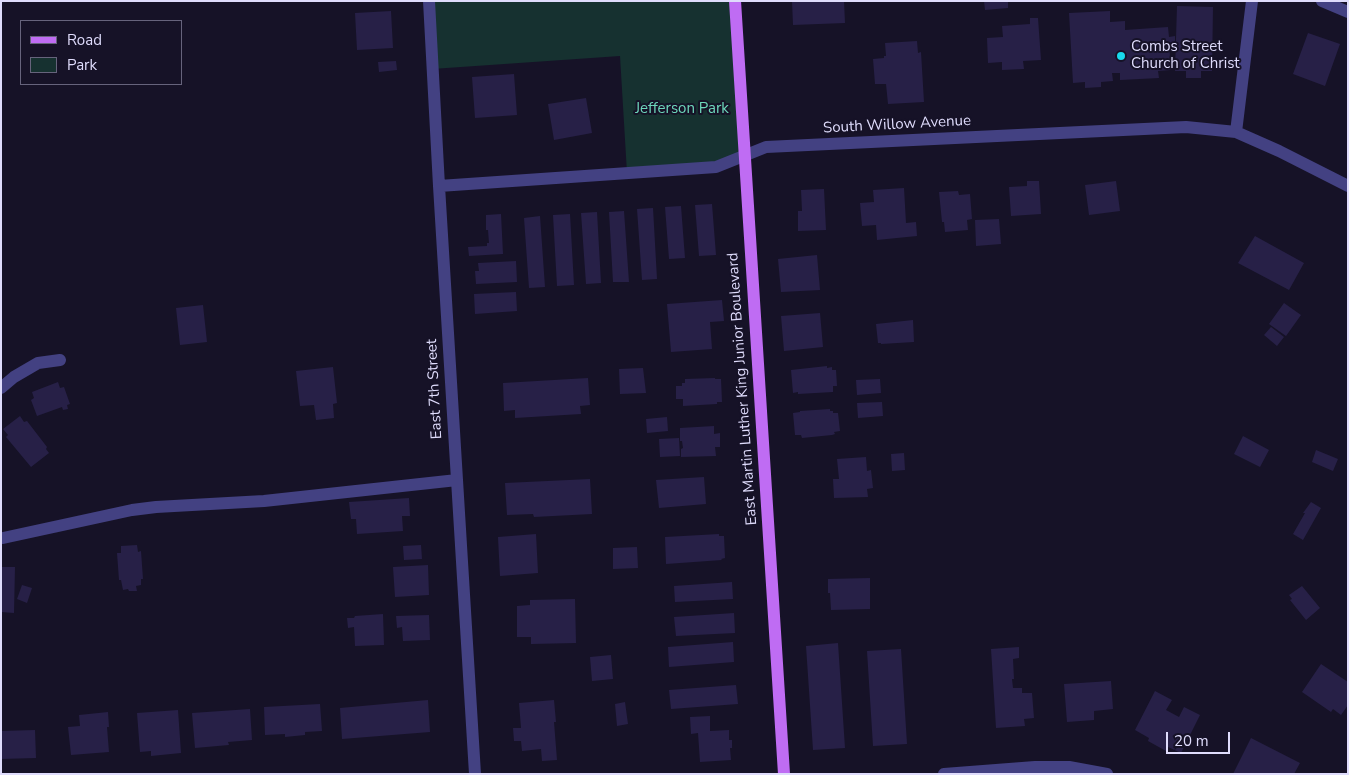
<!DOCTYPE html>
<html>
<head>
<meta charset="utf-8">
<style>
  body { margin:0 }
  #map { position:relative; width:1349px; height:775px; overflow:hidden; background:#161227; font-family:"Nunito Sans",sans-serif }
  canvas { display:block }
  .frame { position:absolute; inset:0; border:2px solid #dfdcfc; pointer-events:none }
  .legend { position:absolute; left:20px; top:20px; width:162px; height:65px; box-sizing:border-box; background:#161227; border:1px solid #66637c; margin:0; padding:6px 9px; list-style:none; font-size:15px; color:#dfdcfc }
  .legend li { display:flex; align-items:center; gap:10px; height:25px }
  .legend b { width:25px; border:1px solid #66637c }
  .scale { position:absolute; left:1166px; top:732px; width:64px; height:22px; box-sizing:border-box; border:2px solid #dfdcfc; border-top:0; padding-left:6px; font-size:15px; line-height:18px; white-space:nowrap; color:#dfdcfc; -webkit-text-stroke:4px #161227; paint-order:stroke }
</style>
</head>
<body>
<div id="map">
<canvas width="1349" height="775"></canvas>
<div class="frame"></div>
<ul class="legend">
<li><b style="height:6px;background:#bf6cf3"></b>Road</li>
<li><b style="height:14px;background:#163130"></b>Park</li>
</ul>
<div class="scale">20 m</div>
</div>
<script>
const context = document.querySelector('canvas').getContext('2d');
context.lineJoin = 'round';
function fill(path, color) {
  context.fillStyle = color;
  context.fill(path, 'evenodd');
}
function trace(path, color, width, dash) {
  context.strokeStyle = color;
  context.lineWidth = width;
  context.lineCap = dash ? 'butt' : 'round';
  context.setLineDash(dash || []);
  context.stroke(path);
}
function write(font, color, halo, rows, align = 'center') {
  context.font = font + ' "Nunito Sans",sans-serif';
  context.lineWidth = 4;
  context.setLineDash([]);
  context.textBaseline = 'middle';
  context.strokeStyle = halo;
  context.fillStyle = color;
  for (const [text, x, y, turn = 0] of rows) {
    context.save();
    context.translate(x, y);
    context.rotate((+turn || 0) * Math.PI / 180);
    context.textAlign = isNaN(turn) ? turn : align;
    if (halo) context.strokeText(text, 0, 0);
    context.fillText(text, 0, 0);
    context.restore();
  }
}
const green = new Path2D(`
  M 429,1 L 735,1 L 744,156 L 716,167 L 627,173 L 620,56 L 432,69 Z`);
const building = new Path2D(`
  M 792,1 L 844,1 L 845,23 L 793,25 Z
  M 984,1 L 1008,1 L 1008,8 L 985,10 Z
  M 1177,6 L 1213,7 L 1212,71 L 1201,71 L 1201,78 L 1186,78 L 1186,71 L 1175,71 Z
  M 391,11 L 393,48 L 357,50 L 355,13 Z
  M 1110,11 L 1110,22 L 1125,21 L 1125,30 L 1168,27 L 1169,37 L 1175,36 L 1175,42 L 1169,43 L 1171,70 L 1158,71 L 1159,78 L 1120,80 L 1120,73 L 1112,73 L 1113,81 L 1101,82 L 1101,87 L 1085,88 L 1085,82 L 1073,83 L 1069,13 Z
  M 1030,18 L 1038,18 L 1041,60 L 1023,61 L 1024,69 L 1002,70 L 1002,62 L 988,63 L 987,38 L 1003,37 L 1002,26 L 1030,24 Z
  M 1308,33 L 1340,44 L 1325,86 L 1293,74 Z
  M 917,41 L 918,53 L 921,52 L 924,102 L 888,104 L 886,84 L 875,84 L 873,59 L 884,58 L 884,56 L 886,56 L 885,43 Z
  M 396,61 L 397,70 L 379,72 L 378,62 Z
  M 514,74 L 517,115 L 475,118 L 472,77 Z
  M 586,98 L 592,133 L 554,140 L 548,104 Z
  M 1027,181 L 1039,181 L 1041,214 L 1011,216 L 1009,187 L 1027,186 Z
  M 1116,181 L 1120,211 L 1089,215 L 1085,185 Z
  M 904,188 L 906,223 L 916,222 L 917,236 L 877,240 L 876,225 L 862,226 L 860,203 L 874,202 L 873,190 Z
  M 824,189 L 826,230 L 798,231 L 798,211 L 802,211 L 801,190 Z
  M 958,191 L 959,195 L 970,194 L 972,219 L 967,220 L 968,230 L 945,232 L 944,222 L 942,222 L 939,192 Z
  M 712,204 L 716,255 L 699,256 L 695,205 Z
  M 681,206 L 685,258 L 669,259 L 665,207 Z
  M 653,208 L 657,279 L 642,280 L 637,209 Z
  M 624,211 L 629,282 L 613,282 L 609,212 Z
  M 597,212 L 601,283 L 586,284 L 581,213 Z
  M 501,214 L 503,254 L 469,256 L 468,247 L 487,246 L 487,243 L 489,243 L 488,230 L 486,230 L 486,215 Z
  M 570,214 L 574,285 L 557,286 L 553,215 Z
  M 540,216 L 545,287 L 529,288 L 524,218 Z
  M 999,219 L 1001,244 L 976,246 L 975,220 Z
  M 1255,236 L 1304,263 L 1289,290 L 1238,263 Z
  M 817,255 L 820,290 L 781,292 L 778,259 Z
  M 516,261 L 517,282 L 476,284 L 475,271 L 479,271 L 478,263 Z
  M 516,292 L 517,311 L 475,314 L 474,294 Z
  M 722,300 L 724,321 L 710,322 L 712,349 L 671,352 L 667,304 Z
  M 1284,303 L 1301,315 L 1286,336 L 1269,324 Z
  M 203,305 L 207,342 L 180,345 L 176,308 Z
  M 820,313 L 823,347 L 784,351 L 781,316 Z
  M 913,320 L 914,342 L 881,344 L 881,343 L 878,343 L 876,324 Z
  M 1271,327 L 1284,337 L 1277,346 L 1264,335 Z
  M 827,366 L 827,368 L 832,367 L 832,370 L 836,370 L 837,386 L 833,386 L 833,392 L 798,394 L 798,392 L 793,393 L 791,370 Z
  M 333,367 L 337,403 L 333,404 L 334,418 L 316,420 L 314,405 L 300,406 L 296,371 Z
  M 643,368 L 646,393 L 620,394 L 619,369 Z
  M 588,378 L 590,405 L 580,406 L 581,414 L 515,418 L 515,410 L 504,411 L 503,383 Z
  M 715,378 L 715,379 L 721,379 L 722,402 L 717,402 L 717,404 L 683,406 L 683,399 L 676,399 L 676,386 L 682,386 L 682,383 L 685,383 L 685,379 Z
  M 880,379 L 881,393 L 857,395 L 856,380 Z
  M 58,382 L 60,388 L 64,387 L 70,404 L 67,405 L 68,409 L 63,410 L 62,407 L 37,416 L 31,400 L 34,398 L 32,392 Z
  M 882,402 L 883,416 L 858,418 L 857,403 Z
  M 830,409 L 830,411 L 833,411 L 833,413 L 838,413 L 840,431 L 834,432 L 835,434 L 832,435 L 802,438 L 801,435 L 795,435 L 793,413 L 800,412 L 800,411 Z
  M 20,416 L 24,422 L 27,421 L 47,447 L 46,449 L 49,453 L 31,467 L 6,437 L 8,435 L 3,429 Z
  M 667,417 L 668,431 L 647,433 L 646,419 Z
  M 714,426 L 714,434 L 720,433 L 720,447 L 715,447 L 716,456 L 681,457 L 681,449 L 683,448 L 682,441 L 680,441 L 680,428 Z
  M 1243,436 L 1269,450 L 1260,467 L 1234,454 Z
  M 679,438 L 680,456 L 660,457 L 659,439 Z
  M 1316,450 L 1338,459 L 1333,471 L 1312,462 Z
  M 904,453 L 905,470 L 892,471 L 891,454 Z
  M 866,457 L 867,471 L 871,470 L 873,488 L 867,489 L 868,497 L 834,498 L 833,479 L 839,479 L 837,459 Z
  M 704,477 L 706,504 L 659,508 L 656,480 Z
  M 590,479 L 592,514 L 534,517 L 533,514 L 507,515 L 505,483 Z
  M 409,498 L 410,516 L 402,516 L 403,531 L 357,534 L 356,519 L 351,519 L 349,502 Z
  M 1311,502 L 1321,508 L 1303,540 L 1293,534 L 1305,513 L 1303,513 Z
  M 536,534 L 538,573 L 500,576 L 498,537 Z
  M 719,534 L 719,536 L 724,536 L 725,558 L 721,559 L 722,560 L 666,564 L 665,537 Z
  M 137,545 L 138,552 L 141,551 L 143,579 L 141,579 L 141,585 L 136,586 L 137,591 L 129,591 L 128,589 L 123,590 L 121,580 L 119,580 L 117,553 L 121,553 L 121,546 Z
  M 421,545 L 422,559 L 404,560 L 403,546 Z
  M 637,547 L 638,568 L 613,569 L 613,548 Z
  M 428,565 L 429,595 L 395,597 L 393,567 Z
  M 1,567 L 15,567 L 14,613 L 1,612 Z
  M 870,578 L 870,609 L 831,610 L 830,593 L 828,593 L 828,579 Z
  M 732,582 L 733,599 L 675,602 L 674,586 Z
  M 22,585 L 32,588 L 27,603 L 17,599 Z
  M 1302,586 L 1320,608 L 1306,620 L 1290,600 L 1292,599 L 1289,595 Z
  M 575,599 L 576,643 L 531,644 L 531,637 L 517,637 L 517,606 L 530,605 L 530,600 Z
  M 734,613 L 735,633 L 676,636 L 674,617 Z
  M 383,614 L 384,645 L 355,646 L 354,627 L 348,628 L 347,618 L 354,618 L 355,616 Z
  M 429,615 L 430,640 L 403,641 L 402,627 L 397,628 L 396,616 Z
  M 733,642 L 734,662 L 669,667 L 668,647 Z
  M 838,643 L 845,748 L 813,750 L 806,646 Z
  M 1019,647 L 1019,658 L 1013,659 L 1014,679 L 1012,679 L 1013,688 L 1022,688 L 1022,693 L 1032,693 L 1034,718 L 1024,719 L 1025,726 L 996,728 L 991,649 Z
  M 901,649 L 907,744 L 873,746 L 867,651 Z
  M 611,655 L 613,679 L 592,681 L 590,657 Z
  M 1321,664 L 1348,682 L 1348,705 L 1341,715 L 1333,709 L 1331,712 L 1302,692 Z
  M 1111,681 L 1113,709 L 1094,711 L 1094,720 L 1067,722 L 1064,684 Z
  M 736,685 L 738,704 L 671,709 L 669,690 Z
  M 1155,691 L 1172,700 L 1166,710 L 1179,717 L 1184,707 L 1200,715 L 1181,753 L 1168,747 L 1166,751 L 1148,741 L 1149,738 L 1135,730 Z
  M 428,700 L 430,732 L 342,739 L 340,708 Z
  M 554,700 L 556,722 L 554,722 L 557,760 L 542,761 L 541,749 L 522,751 L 521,741 L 514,741 L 513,728 L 521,728 L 519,703 Z
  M 625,702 L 628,724 L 617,726 L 615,704 Z
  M 320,704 L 322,731 L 305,732 L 305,735 L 285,737 L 285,734 L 265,735 L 264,707 Z
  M 250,709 L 252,740 L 228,742 L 229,745 L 195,748 L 192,713 Z
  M 178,710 L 181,753 L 151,756 L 151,751 L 140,752 L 137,713 Z
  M 108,712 L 109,727 L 107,727 L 109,752 L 71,755 L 68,727 L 80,726 L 79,715 Z
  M 710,716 L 710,731 L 729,730 L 729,740 L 732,740 L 732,748 L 730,748 L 731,760 L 700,762 L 698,733 L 691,734 L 690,717 Z
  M 35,730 L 36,758 L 1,759 L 1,731 Z
  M 1251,738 L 1300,763 L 1294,774 L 1233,774 Z`);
const minor = new Path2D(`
  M 429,1 L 439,186 L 475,774
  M 1322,1 L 1348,12
  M 1236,132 L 1252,1
  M 439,186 L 716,167 L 766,147 L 1186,127 L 1236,132 L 1279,151 L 1348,186
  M 1,388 L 14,377 L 38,363 L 60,360
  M 3,538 L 132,510 L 156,507 L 264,501 L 457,480
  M 944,774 L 1035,767 L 1069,767 L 1107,774`);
const major = new Path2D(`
  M 735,1 L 784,774`);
const markers = [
  [1121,56,5,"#18d9ec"]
];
const poiNames = [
  ["Combs Street",1131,47],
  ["Church of Christ",1131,64]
];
const parkNames = [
  ["Jefferson Park",682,109]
];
const streetNames = [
  ["South Willow Avenue",897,125,-3],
  ["East 7th Street",435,389,-93],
  ["East Martin Luther King Junior Boulevard",743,389,-94]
];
fill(green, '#163130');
fill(building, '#272047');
trace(minor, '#434182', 12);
trace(major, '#bf6cf3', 12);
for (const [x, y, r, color] of markers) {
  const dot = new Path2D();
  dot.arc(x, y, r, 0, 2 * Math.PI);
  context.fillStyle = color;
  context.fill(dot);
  trace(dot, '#161227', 2);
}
write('15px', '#dfdcfc', '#161227', poiNames, 'left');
write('15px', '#6dd7bb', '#161227', parkNames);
write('15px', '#dfdcfc', '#161227', streetNames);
</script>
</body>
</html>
